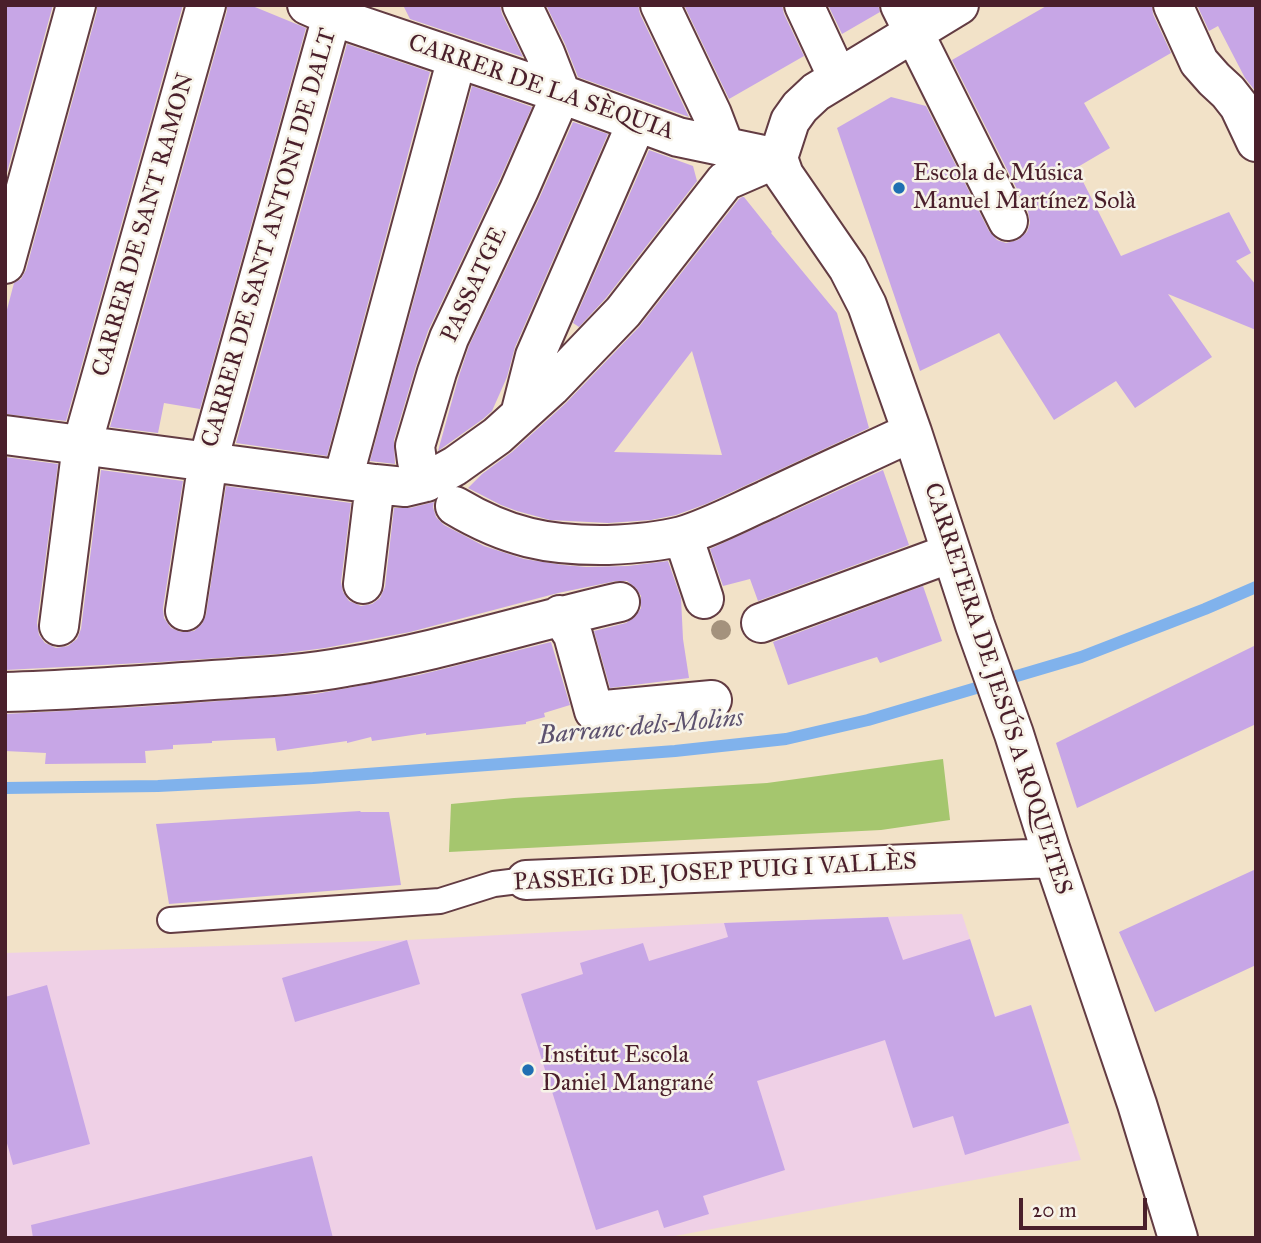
<!DOCTYPE html>
<html>
<head>
<meta charset="utf-8">
<style>
  body { margin:0 }
  #map { position:relative; width:1261px; height:1243px; overflow:hidden; background:#f2e2c8; font-family:"IM FELL Great Primer",serif }
  canvas { display:block }
  .frame { position:absolute; inset:0; border:7px solid #4a1f2b; pointer-events:none }
  .scale { position:absolute; left:1019px; top:1198px; width:128px; height:32px; box-sizing:border-box; border:4px solid #4a1f2b; border-top:0; padding-left:9px; font-size:21px; line-height:24px; white-space:nowrap; color:#4a1f2b; -webkit-text-stroke:5px #f7f3e8; paint-order:stroke }
</style>
</head>
<body>
<div id="map">
<canvas width="1261" height="1243"></canvas>
<div class="frame"></div>
<div class="scale">20 m</div>
</div>
<script>
const context = document.querySelector('canvas').getContext('2d');
context.lineJoin = 'round';
function fill(path, color) {
  context.fillStyle = color;
  context.fill(path, 'evenodd');
}
function trace(path, color, width, dash) {
  context.strokeStyle = color;
  context.lineWidth = width;
  context.lineCap = dash ? 'butt' : 'round';
  context.setLineDash(dash || []);
  context.stroke(path);
}
function write(font, color, halo, rows, align = 'center') {
  context.font = font + ' "IM FELL Great Primer",serif';
  context.lineWidth = 5;
  context.setLineDash([]);
  context.textBaseline = 'middle';
  context.strokeStyle = halo;
  context.fillStyle = color;
  for (const [text, x, y, turn = 0] of rows) {
    context.save();
    context.translate(x, y);
    context.rotate((+turn || 0) * Math.PI / 180);
    context.textAlign = isNaN(turn) ? turn : align;
    if (halo) context.strokeText(text, 0, 0);
    context.fillText(text, 0, 0);
    context.restore();
  }
}
const built = new Path2D(`
  M 962,914 L 995,1016 L 1031,1005 L 1081,1160 L 664,1238 L 5,1238 L 5,953 L 407,940 L 723,923 Z`);
const green = new Path2D(`
  M 943,759 L 950,820 L 881,830 L 449,852 L 451,804 L 514,798 L 767,783 Z`);
const stream = new Path2D(`
  M 5,788 L 158,786 L 313,778 L 675,751 L 786,739 L 868,720 L 1081,657 L 1205,609 L 1256,587`);
const building = new Path2D(`
  M 5,5 L 53,5 L 5,180 Z
  M 97,5 L 183,5 L 66,421 L 5,414 L 5,317 L 14,283 L 21,279 L 26,270 L 97,11 Z
  M 227,5 L 250,5 L 306,28 L 200,409 L 164,403 L 158,433 L 110,427 L 227,11 Z
  M 403,5 L 500,5 L 502,14 L 523,57 L 410,19 Z
  M 546,5 L 638,5 L 640,14 L 689,117 L 578,77 L 565,44 Z
  M 684,5 L 782,5 L 784,14 L 804,56 L 729,99 Z
  M 828,5 L 878,5 L 880,12 L 842,34 Z
  M 1048,5 L 1152,5 L 1153,14 L 1171,53 L 1084,103 L 1110,148 L 1076,168 L 1121,256 L 1229,212 L 1251,253 L 1236,261 L 1256,285 L 1256,330 L 1168,294 L 1212,357 L 1135,408 L 1116,381 L 1054,420 L 999,333 L 920,371 L 837,128 L 891,97 L 926,106 L 989,231 L 997,240 L 1006,243 L 1018,240 L 1027,232 L 1030,223 L 1028,211 L 952,60 Z
  M 1197,5 L 1256,5 L 1256,92 L 1245,78 L 1218,26 L 1209,31 Z
  M 347,44 L 430,72 L 327,456 L 236,443 Z
  M 472,86 L 532,107 L 499,181 L 428,331 L 416,366 L 394,440 L 395,464 L 370,461 Z
  M 573,122 L 608,134 L 515,347 L 507,377 L 492,411 L 483,419 L 438,451 L 458,379 L 469,346 L 539,199 Z
  M 649,150 L 693,166 L 697,181 L 606,298 L 579,327 L 573,323 Z
  M 742,197 L 744,197 L 772,232 L 771,233 L 837,313 L 869,428 L 706,504 L 676,515 L 651,520 L 608,523 L 550,520 L 517,511 L 501,505 L 468,488 L 482,474 L 512,452 L 566,403 L 639,327 L 739,199 ZM 692,351 L 722,455 L 614,452 Z
  M 5,457 L 58,464 L 37,623 L 39,635 L 45,643 L 56,648 L 68,646 L 77,639 L 81,629 L 101,470 L 183,481 L 163,608 L 164,618 L 171,628 L 181,632 L 194,631 L 202,624 L 206,615 L 226,486 L 351,503 L 341,582 L 343,592 L 349,601 L 361,606 L 372,604 L 380,598 L 385,587 L 394,508 L 410,508 L 434,502 L 433,507 L 436,517 L 444,525 L 484,546 L 524,559 L 563,565 L 586,567 L 628,566 L 668,561 L 681,598 L 683,639 L 689,678 L 610,688 L 594,631 L 626,623 L 635,617 L 641,608 L 641,596 L 636,588 L 627,581 L 616,581 L 558,593 L 410,632 L 325,648 L 278,654 L 160,662 L 5,670 Z
  M 883,470 L 909,545 L 758,601 L 750,579 L 723,586 L 710,549 Z
  M 923,586 L 942,641 L 880,663 L 877,657 L 788,685 L 773,642 Z
  M 551,642 L 570,705 L 544,713 L 545,717 L 526,722 L 526,724 L 426,735 L 426,733 L 372,741 L 371,737 L 347,743 L 347,741 L 277,751 L 275,738 L 212,741 L 212,743 L 173,745 L 173,749 L 145,751 L 146,763 L 45,764 L 46,753 L 5,751 L 5,714 L 137,707 L 315,694 L 419,675 Z
  M 1256,645 L 1256,724 L 1077,808 L 1056,743 Z
  M 360,811 L 361,812 L 389,812 L 401,885 L 169,904 L 156,824 Z
  M 1256,869 L 1256,965 L 1155,1012 L 1119,932 Z
  M 888,917 L 903,960 L 970,939 L 995,1017 L 1031,1005 L 1069,1123 L 965,1155 L 953,1116 L 913,1128 L 885,1040 L 757,1081 L 785,1170 L 703,1196 L 709,1214 L 664,1228 L 658,1210 L 596,1230 L 521,994 L 583,974 L 580,963 L 643,943 L 649,961 L 728,937 L 724,923 Z
  M 407,940 L 420,984 L 295,1022 L 282,978 Z
  M 47,985 L 90,1144 L 13,1165 L 5,1136 L 5,997 Z
  M 312,1156 L 333,1238 L 33,1238 L 31,1225 Z`);
const lane = new Path2D(`
  M 170,920 L 440,901 L 494,884 L 526,880`);
const street = new Path2D(`
  M 307,5 L 332,16 L 545,88 L 678,137 L 778,158
  M 660,5 L 712,114 L 725,148
  M 804,5 L 838,78
  M 900,5 L 1008,221
  M 1173,5 L 1199,62 L 1214,79 L 1228,92 L 1239,106 L 1256,142
  M 778,158 L 784,175 L 848,268 L 867,305 L 912,432 L 975,625 L 1014,734 L 1050,848 L 1137,1104 L 1178,1238
  M 5,264 L 76,5
  M 520,415 L 535,356 L 637,122
  M 5,435 L 375,484 L 405,487 L 426,482 L 455,466 L 497,436 L 551,387 L 623,312 L 725,181 L 778,158 L 790,121 L 800,107 L 816,92 L 959,5
  M 343,479 L 457,58
  M 426,482 L 417,461 L 415,446 L 437,372 L 449,338 L 519,190 L 561,94 L 545,53 L 522,5
  M 455,506 C 507,537 548,546 608,545 C 632,544 658,542 682,536 C 711,527 739,512 766,500 C 814,477 863,455 912,432
  M 683,536 L 704,599
  M 363,584 L 375,484
  M 185,611 L 208,461 L 332,16
  M 560,615 L 573,635 L 594,711 L 712,700
  M 761,623 L 951,553
  M 59,626 L 82,445 L 206,5
  M 5,692 C 75,690 144,685 213,680 C 257,677 302,675 345,667 C 438,652 528,623 620,602
  M 526,880 L 1053,858`);
const trees = [
  [721,630]
];
const markers = [
  [899,188,7,"#1f6fb2"],
  [528,1070,7,"#1f6fb2"]
];
const streetNames = [
  ["CARRER DE LA SÈQUIA",541,88,19],
  ["CARRER DE SANT RAMON",144,225,-74],
  ["CARRER DE SANT ANTONI DE DALT",270,238,-74],
  ["PASSATGE",475,285,-65],
  ["CARRETERA DE JESÚS A ROQUETES",997,689,72],
  ["PASSEIG DE JOSEP PUIG I VALLÈS",715,873,-3]
];
const poiNames = [
  ["Escola de Música",913,174],
  ["Manuel Martínez Solà",913,202],
  ["Institut Escola",542,1056],
  ["Daniel Mangrané",542,1084]
];
const waterNames = [
  ["Barranc dels Molins",641,728,-5]
];
fill(built, '#efd0e6');
fill(green, '#a5c66e');
trace(stream, '#80b2ec', 12);
fill(building, '#c7a6e6');
trace(lane, '#633c43', 28);
trace(street, '#633c43', 42);
trace(lane, '#fff', 24);
trace(street, '#fff', 38);
context.fillStyle = '#a4927d';
for (const [x, y] of trees) {
  context.beginPath();
  context.arc(x, y, 10, 0, 2 * Math.PI);
  context.fill();
}
for (const [x, y, r, color] of markers) {
  const dot = new Path2D();
  dot.arc(x, y, r, 0, 2 * Math.PI);
  context.fillStyle = color;
  context.fill(dot);
  trace(dot, '#f7f3e8', 2.5);
}
write('24px', '#4a1f2b', '#f7f3e8', streetNames);
write('24px', '#4a1f2b', '#f7f3e8', poiNames, 'left');
write('italic 26px', '#5d526f', '#f7f3e8', waterNames);
</script>
</body>
</html>
